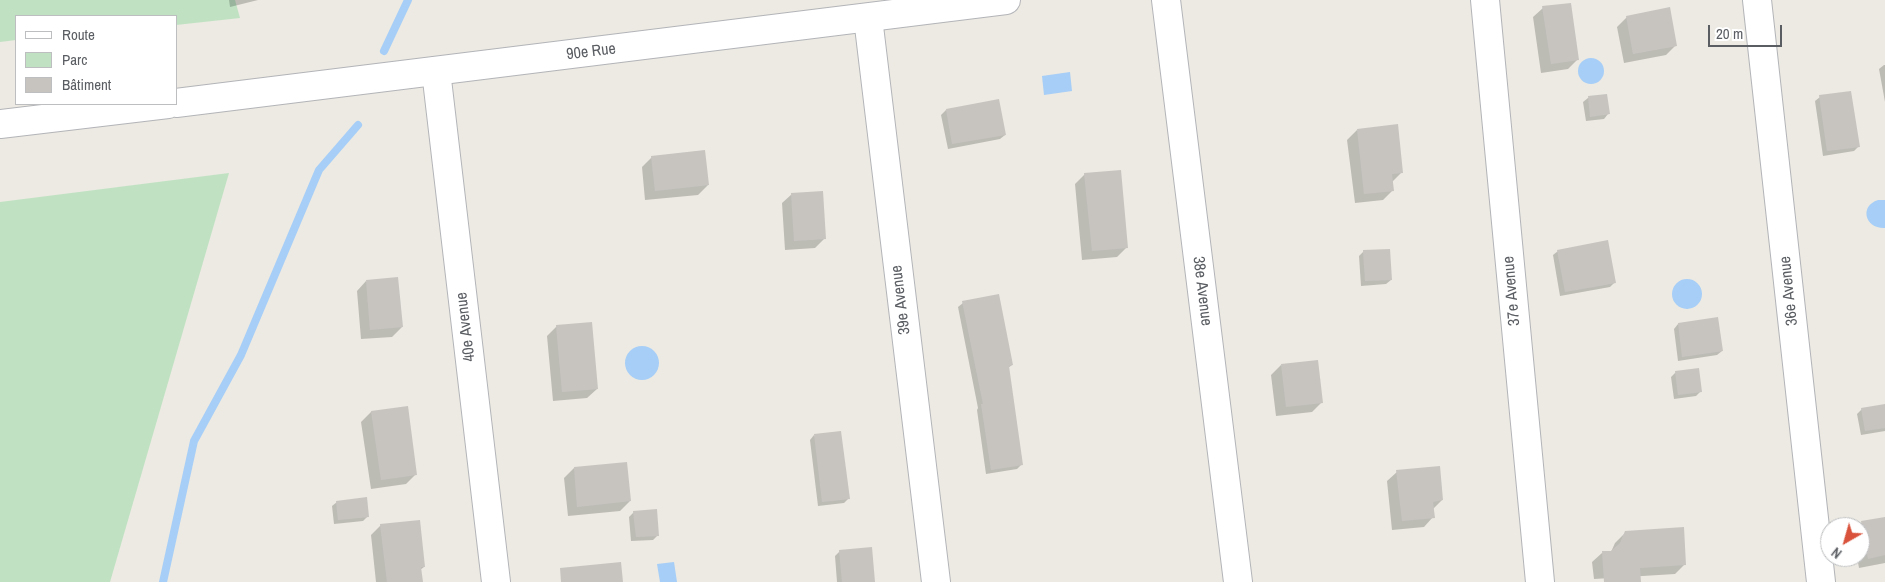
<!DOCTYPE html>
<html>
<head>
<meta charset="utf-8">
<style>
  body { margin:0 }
  #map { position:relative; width:1885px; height:582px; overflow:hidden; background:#eceae2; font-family:"Archivo Narrow",sans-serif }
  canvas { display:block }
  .legend { position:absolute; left:15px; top:15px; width:162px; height:90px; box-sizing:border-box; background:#fff; border:1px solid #bdbec0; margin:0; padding:6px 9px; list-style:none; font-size:15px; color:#5a5d62 }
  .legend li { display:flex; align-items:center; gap:10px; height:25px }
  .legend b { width:25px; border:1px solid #bdbec0 }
  .north { position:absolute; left:1820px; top:517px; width:50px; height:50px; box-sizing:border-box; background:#fff; border:1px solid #bdbec0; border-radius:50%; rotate:218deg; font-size:14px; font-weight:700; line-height:20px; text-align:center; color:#5a5d62 }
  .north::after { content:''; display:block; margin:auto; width:18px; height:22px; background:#d9523b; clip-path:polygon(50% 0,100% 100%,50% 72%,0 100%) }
  .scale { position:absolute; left:1708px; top:25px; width:74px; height:22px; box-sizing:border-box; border:2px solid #5a5d62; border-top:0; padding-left:6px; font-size:15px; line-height:18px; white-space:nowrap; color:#5a5d62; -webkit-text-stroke:4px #fff; paint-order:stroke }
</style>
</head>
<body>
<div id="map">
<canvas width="1885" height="582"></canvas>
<ul class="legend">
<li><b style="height:6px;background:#fff"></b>Route</li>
<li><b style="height:14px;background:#c0e2c3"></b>Parc</li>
<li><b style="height:14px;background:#c7c4c0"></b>Bâtiment</li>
</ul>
<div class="north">N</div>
<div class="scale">20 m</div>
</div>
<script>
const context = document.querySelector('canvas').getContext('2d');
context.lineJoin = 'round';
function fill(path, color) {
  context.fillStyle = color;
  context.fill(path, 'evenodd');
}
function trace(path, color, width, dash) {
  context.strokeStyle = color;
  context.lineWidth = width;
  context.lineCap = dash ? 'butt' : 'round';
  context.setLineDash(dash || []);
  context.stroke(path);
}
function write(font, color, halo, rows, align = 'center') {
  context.font = font + ' "Archivo Narrow",sans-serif';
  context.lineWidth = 4;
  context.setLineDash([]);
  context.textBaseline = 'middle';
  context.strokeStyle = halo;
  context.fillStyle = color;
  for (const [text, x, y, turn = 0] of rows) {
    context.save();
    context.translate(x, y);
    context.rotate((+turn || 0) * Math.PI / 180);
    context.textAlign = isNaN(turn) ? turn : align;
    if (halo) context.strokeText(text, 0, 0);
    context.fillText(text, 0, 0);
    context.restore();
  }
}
const green = new Path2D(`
  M 0,0 L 235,0 L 240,18 L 176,25 L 176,16 L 16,16 L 16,40 L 0,42 Z
  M 229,173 L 110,582 L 0,582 L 0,202 Z`);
const water = new Path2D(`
  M1578 71a13 13 0 1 1 26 0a13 13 0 1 1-26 0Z
  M 1070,72 L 1072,91 L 1044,95 L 1042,76 Z
  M 1878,200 L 1885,200 L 1885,228 C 1865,229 1859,206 1878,200 Z
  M1672 294a15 15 0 1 1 30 0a15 15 0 1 1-30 0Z
  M625 363a17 17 0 1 1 34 0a17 17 0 1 1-34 0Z
  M 674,562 L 677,582 L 660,582 L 657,564 Z`);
const shadow = new Path2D(`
  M 229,0 L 258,0 L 230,7 Z
  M 1543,8 L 1578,59 L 1568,69 L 1541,73 L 1533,17 Z
  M 1627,17 L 1676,45 L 1666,55 L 1624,63 L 1617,27 Z
  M 1884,65 L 1885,65 L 1885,102 L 1879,69 Z
  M 1606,96 L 1608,114 L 1604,119 L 1586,121 L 1583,102 L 1588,98 Z
  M 1820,97 L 1859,146 L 1854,151 L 1823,156 L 1815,101 Z
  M 946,110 L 1005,135 L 1000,139 L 948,149 L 941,115 Z
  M 1357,130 L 1401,173 L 1392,182 L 1393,190 L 1383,200 L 1355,203 L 1347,140 Z
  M 652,157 L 708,185 L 698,195 L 645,200 L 642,167 Z
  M 1085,174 L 1127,247 L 1117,257 L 1082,260 L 1075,184 Z
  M 792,194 L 825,238 L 815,248 L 785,250 L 782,203 Z
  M 1364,251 L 1391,280 L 1386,284 L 1361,286 L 1359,256 Z
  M 1558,251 L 1614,283 L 1610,287 L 1560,296 L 1553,255 Z
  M 366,281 L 402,327 L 392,337 L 361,339 L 357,291 Z
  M 963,303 L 1012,365 L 1008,368 L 1022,464 L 1017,469 L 986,474 L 977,410 L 978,408 L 958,307 Z
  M 1678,324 L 1722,351 L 1717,355 L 1678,361 L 1674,329 Z
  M 557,326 L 597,389 L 587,398 L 553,401 L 547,336 Z
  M 1281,365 L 1322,402 L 1312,412 L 1276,416 L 1271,375 Z
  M 1676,372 L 1701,391 L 1696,396 L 1674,399 L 1671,377 Z
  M 1885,405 L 1885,431 L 1861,435 L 1857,414 L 1862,409 Z
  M 407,407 L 416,474 L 406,484 L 371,489 L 361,422 L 371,412 Z
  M 814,435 L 849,498 L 844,503 L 818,506 L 810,440 Z
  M 626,464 L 630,501 L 620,511 L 568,516 L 564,478 L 574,468 Z
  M 1397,472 L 1442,500 L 1433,509 L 1433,517 L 1424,527 L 1392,530 L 1387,481 Z
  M 337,502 L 368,516 L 363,521 L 334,524 L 332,506 Z
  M 634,512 L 658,535 L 653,540 L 631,541 L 629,517 Z
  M 1885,518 L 1885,563 L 1859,568 L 1857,557 L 1860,557 L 1860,527 L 1857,527 L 1861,523 Z
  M 381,525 L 424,567 L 420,570 L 422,582 L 376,582 L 371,535 Z
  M 1625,533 L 1685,564 L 1675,574 L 1594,579 L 1592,562 L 1602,553 L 1611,552 L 1615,543 Z
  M 840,551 L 873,582 L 837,582 L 835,556 Z`);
const stream = new Path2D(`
  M 384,51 L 408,0
  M 163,582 L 194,441 L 241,355 L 319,170 L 358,125`);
const building = new Path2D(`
  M 1571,3 L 1579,60 L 1551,64 L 1542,6 Z
  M 1670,7 L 1677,46 L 1633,54 L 1626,16 Z
  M 1851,91 L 1860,147 L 1827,151 L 1819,95 Z
  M 1607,94 L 1610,114 L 1590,117 L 1588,96 Z
  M 999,99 L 1006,135 L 952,144 L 946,109 Z
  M 1398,124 L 1403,173 L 1392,174 L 1394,191 L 1364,194 L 1357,129 Z
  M 705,150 L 709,185 L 655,191 L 651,156 Z
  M 1121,170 L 1128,248 L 1092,251 L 1084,173 Z
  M 823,191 L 826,239 L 794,241 L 791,193 Z
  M 1608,240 L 1616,283 L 1565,292 L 1557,250 Z
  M 1390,249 L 1392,280 L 1365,281 L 1363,250 Z
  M 398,277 L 403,327 L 370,330 L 366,280 Z
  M 999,294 L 1013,365 L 1009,366 L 1023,465 L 991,470 L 981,404 L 983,404 L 962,301 Z
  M 1718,317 L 1723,351 L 1682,357 L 1678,323 Z
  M 592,322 L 598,389 L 562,392 L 556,325 Z
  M 1318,360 L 1323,403 L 1286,407 L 1281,364 Z
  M 1699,368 L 1702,392 L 1678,395 L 1675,371 Z
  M 1885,404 L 1885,428 L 1865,431 L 1861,408 Z
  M 408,406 L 417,475 L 381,480 L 371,411 Z
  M 841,431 L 850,499 L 822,502 L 814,434 Z
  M 627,462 L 631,501 L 577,507 L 574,467 Z
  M 1440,466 L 1443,500 L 1433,502 L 1435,518 L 1402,521 L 1396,470 Z
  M 367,497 L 369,517 L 338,520 L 336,501 Z
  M 657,509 L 659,536 L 636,537 L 633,511 Z
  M 1885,517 L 1885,555 L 1868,559 L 1861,521 Z
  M 420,520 L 425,567 L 421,567 L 423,582 L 387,582 L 380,524 Z
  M 1684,527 L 1686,565 L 1640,568 L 1641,582 L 1604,582 L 1602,551 L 1611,551 L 1620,543 L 1625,531 Z
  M 872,547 L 875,582 L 842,582 L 839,550 Z
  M 621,562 L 623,582 L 561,582 L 560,568 Z`);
const minor = new Path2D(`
  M 1166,0 L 1238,582
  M 1485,0 L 1540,582
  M 1757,0 L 1821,582
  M 868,18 L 936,582
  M 436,71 L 496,582`);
const tertiary = new Path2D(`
  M 176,103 L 1006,0
  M 0,124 L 168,104`);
const streetNames = [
  ["90e Rue",591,52,-7],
  ["38e Avenue",1202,291,83],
  ["37e Avenue",1512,291,-95],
  ["36e Avenue",1789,291,-96],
  ["39e Avenue",901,300,-97],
  ["40e Avenue",466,327,-97]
];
fill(green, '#c0e2c3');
fill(water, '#a7cef7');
fill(shadow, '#0003');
trace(stream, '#a7cef7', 8);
fill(building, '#c7c4c0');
trace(minor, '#b3b4b8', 30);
trace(tertiary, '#b3b4b8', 30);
trace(minor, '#fff', 28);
trace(tertiary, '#fff', 28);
write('16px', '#5a5d62', '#fff', streetNames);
</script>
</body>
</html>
